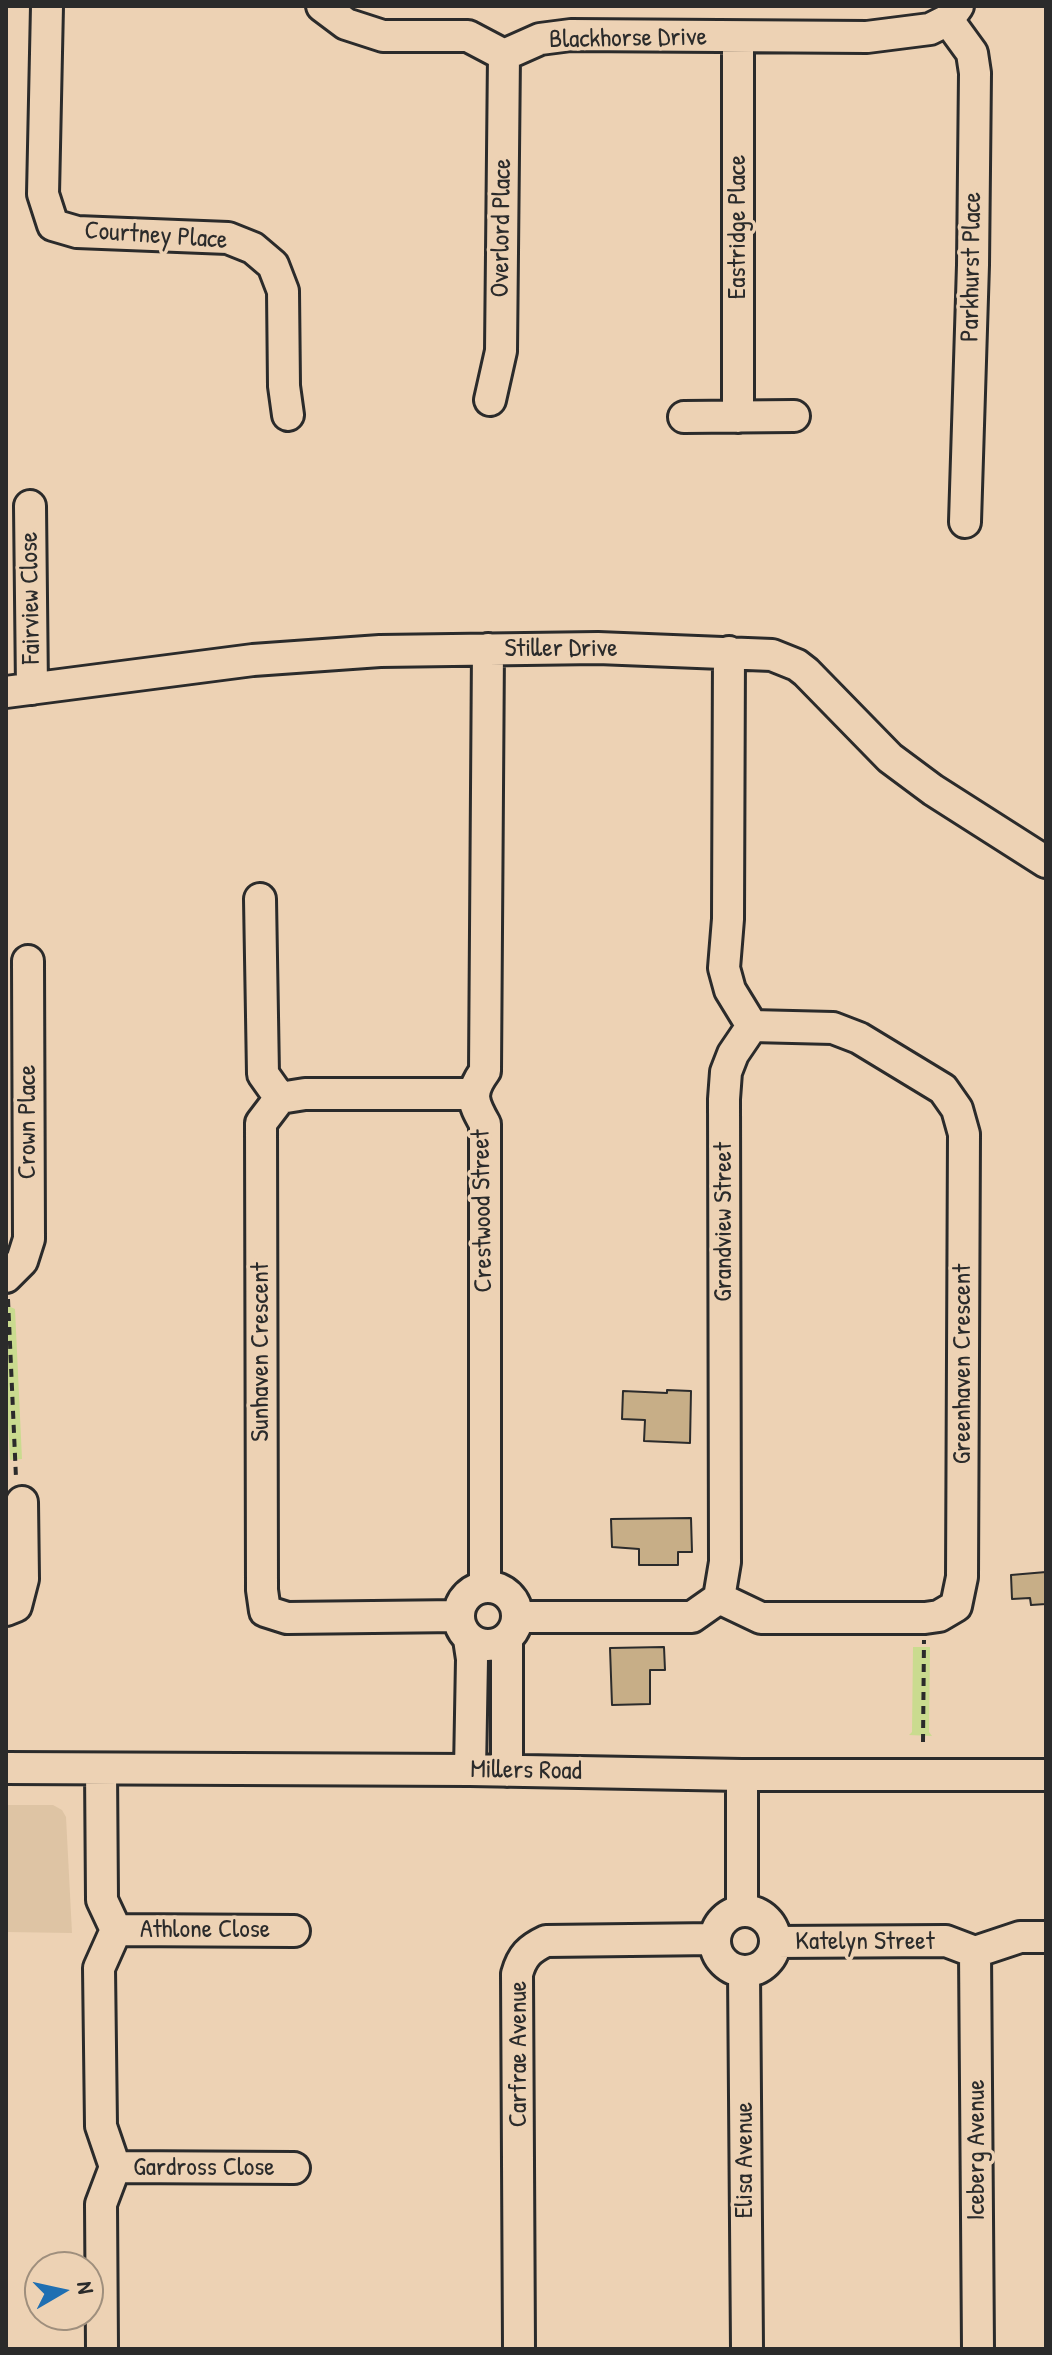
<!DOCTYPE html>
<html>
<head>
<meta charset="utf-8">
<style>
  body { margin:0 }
  #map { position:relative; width:1052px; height:2355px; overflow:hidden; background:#edd2b4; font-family:"Patrick Hand",sans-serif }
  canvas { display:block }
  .frame { position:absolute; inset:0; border:8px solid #2b2b2b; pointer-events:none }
  .north { position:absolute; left:24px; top:2251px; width:80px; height:80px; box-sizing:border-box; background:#edd2b4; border:2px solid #9f8f7d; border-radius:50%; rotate:81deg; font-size:22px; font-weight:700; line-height:32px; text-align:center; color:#2b2b2b }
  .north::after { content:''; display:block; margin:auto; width:28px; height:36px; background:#1f6fb2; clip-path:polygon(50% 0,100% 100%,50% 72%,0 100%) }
</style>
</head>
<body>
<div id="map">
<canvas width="1052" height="2355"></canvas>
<div class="frame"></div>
<div class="north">N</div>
</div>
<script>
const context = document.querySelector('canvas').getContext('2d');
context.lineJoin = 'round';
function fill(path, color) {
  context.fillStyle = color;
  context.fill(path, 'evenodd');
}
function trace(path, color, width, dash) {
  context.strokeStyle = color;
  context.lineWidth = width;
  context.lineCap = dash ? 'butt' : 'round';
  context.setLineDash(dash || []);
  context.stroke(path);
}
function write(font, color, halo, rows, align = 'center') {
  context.font = font + ' "Patrick Hand",sans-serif';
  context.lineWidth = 7;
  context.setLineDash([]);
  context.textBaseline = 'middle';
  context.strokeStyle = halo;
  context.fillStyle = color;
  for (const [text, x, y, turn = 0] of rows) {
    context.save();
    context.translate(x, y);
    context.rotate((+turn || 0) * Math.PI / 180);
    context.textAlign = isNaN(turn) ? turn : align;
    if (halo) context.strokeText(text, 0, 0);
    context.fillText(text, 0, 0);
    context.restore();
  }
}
const built = new Path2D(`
  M 6,1805 L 53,1805 L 62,1810 L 66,1817 L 72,1933 L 6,1932 Z`);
const green = new Path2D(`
  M 6,1305 L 15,1309 L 22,1459 L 10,1460 L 6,1387 Z
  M 913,1647 L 930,1647 L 929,1732 L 932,1736 L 909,1735 L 912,1732 Z`);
const building = new Path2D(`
  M 667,1390 L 691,1391 L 690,1443 L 644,1441 L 645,1420 L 622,1419 L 623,1391 L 667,1393 Z
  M 691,1518 L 692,1552 L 678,1552 L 678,1565 L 639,1565 L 639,1549 L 612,1547 L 611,1519 Z
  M 1046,1572 L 1046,1604 L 1031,1605 L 1030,1598 L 1012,1599 L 1011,1575 Z
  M 664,1647 L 665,1670 L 650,1670 L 650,1704 L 612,1705 L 610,1648 Z`);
const path = new Path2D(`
  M 8,1299 L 16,1478
  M 923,1742 L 924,1640`);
const minor = new Path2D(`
  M 47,6 L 43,194 L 53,225 L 77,232 L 228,238 L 253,248 L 273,265 L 283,291 L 284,386 L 288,415
  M 322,6 L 346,24 L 383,36 L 468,36 L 504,55 L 540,39 L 571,35 L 867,37 L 930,29 L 948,20 L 958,6
  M 948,20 L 972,53 L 975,73 L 973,265 L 965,522
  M 490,400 L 501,351 L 504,55
  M 684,417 L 794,416
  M 738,417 L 738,38
  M 30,506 L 32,689
  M 6,692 L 253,660 L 380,651 L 598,648 L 772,655 L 797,665 L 806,672 L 890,758 L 933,790 L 1046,862
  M 260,899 L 263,1074 L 280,1098
  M 6,1277 L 22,1261 L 29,1239 L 28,961
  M459 1616a29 29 0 1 1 58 0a29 29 0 1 1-58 0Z
  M 485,1587 L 485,1124 C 472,1101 469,1093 485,1071 L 488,649
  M 719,1598 L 761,1618 L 925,1618 L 939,1616 L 956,1606 L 962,1577 L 964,1134 L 957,1109 L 943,1089 L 859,1038 L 833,1028 L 752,1026
  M 6,1610 L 16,1606 L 23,1579 L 22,1502
  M 459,1616 L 287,1618 L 265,1611 L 262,1590 L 261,1123 L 280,1098 L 305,1094 L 473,1094
  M 518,1617 L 692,1617 L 719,1598 L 725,1562 L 724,1099 L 726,1072 L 733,1054 L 752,1026 L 730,990 L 724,968 L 728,919 L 729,652
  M 469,1639 L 472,1659 L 470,1770
  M 507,1640 L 507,1771
  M 6,1768 L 470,1770 L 742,1775 L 1046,1775
  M 101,1769 L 102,1900 L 116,1930 L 99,1968 L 101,2126 L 115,2167 L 101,2204 L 102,2349
  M715 1941a30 30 0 1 1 60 0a30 30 0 1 1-60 0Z
  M 742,1911 L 742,1775
  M 116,1930 L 294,1931
  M 775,1942 L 946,1941 L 975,1952 L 1020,1937 L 1046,1937
  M 975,1952 L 978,2349
  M 744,1971 L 747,2349
  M 115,2167 L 294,2168
  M 519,2349 L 517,1974 C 522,1956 529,1949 546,1941 L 715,1939`);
const streetNames = [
  ["Blackhorse Drive",628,39,-1],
  ["Eastridge Place",738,227,-90],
  ["Overlord Place",502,228,-89],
  ["Courtney Place",156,236,4],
  ["Parkhurst Place",972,267,-89],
  ["Fairview Close",31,598,-91],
  ["Stiller Drive",561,649],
  ["Crown Place",28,1122,-90],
  ["Crestwood Street",483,1211,-91],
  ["Grandview Street",724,1222,-90],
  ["Sunhaven Crescent",261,1352,-90],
  ["Greenhaven Crescent",963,1364,-90],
  ["Millers Road",526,1771,1],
  ["Athlone Close",205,1930],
  ["Katelyn Street",865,1942],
  ["Carfrae Avenue",519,2054,-90],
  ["Iceberg Avenue",977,2150,-90],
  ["Elisa Avenue",745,2160,-90],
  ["Gardross Close",204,2168]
];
fill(built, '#dec4a4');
fill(green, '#cadb8f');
fill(building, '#c7ae87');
trace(building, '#2b2b2b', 2);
trace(minor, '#2b2b2b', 36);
trace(path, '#2b2b2b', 4, [8, 6]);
trace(minor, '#edd2b4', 30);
write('26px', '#2b2b2b', '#edd2b4', streetNames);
</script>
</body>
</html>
